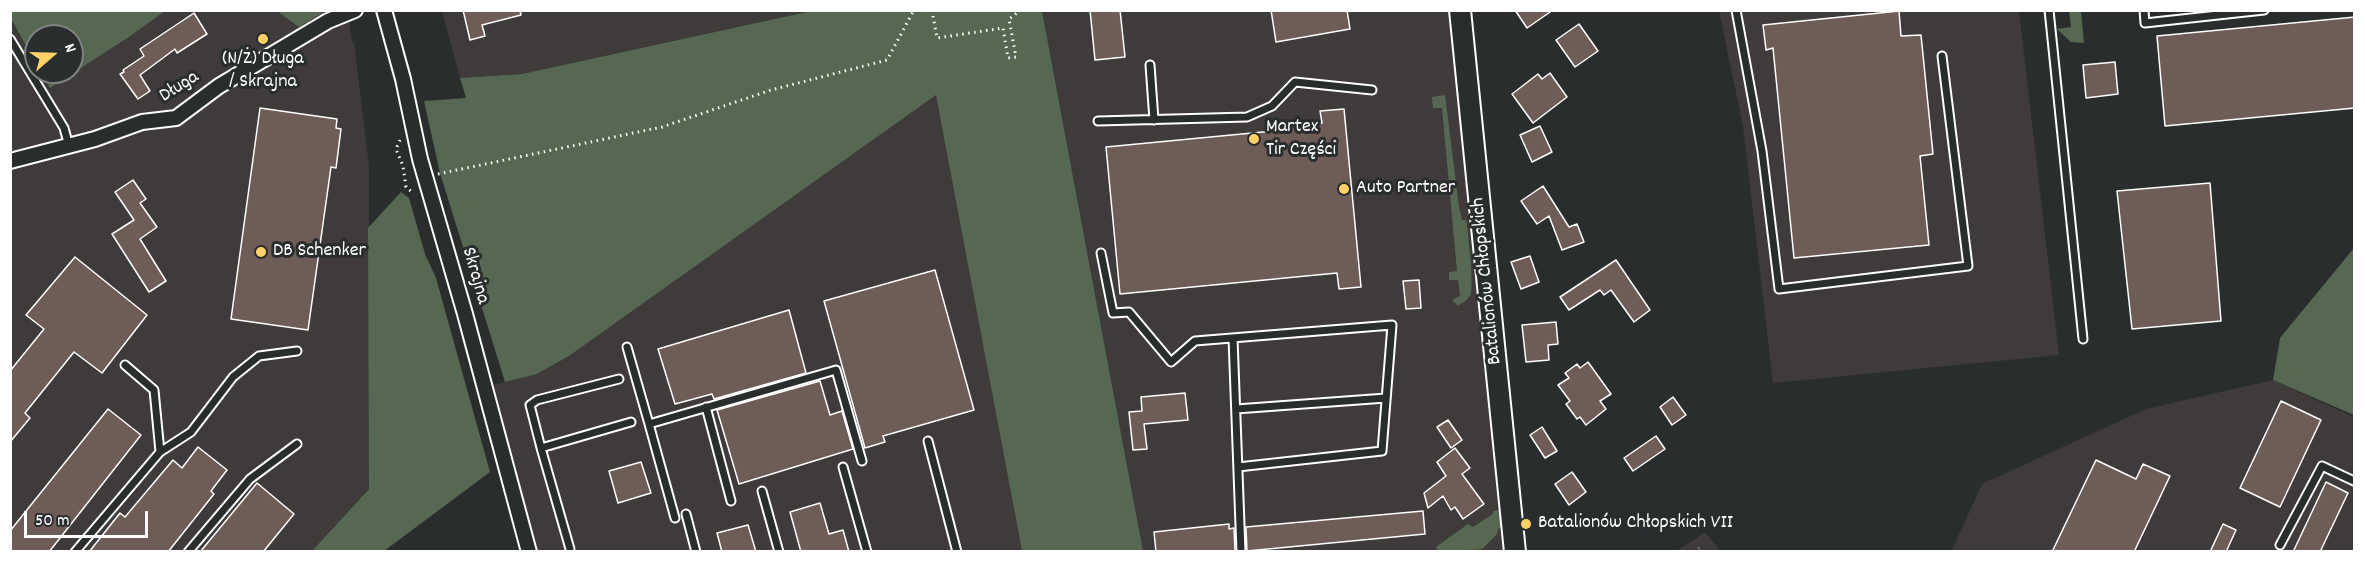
<!DOCTYPE html>
<html>
<head>
<meta charset="utf-8">
<style>
  body { margin:0 }
  #map { position:relative; width:2365px; height:562px; overflow:hidden; background:#2a2d2e; font-family:Dekko,sans-serif }
  canvas { display:block }
  .frame { position:absolute; inset:0; border:12px solid #fff; pointer-events:none }
  .north { position:absolute; left:24px; top:24px; width:60px; height:60px; box-sizing:border-box; background:#2a2d2e; border:2px solid #7f8182; border-radius:50%; rotate:70deg; font-size:16px; font-weight:700; line-height:24px; text-align:center; color:#fff }
  .north::after { content:''; display:block; margin:auto; width:21px; height:27px; background:#ffd166; clip-path:polygon(50% 0,100% 100%,50% 72%,0 100%) }
  .scale { position:absolute; left:24px; top:511px; width:124px; height:27px; box-sizing:border-box; border:3px solid #fff; border-top:0; padding-left:8px; font-size:18px; line-height:21px; white-space:nowrap; color:#fff; -webkit-text-stroke:4px #2a2d2e; paint-order:stroke }
</style>
</head>
<body>
<div id="map">
<canvas width="2365" height="562"></canvas>
<div class="frame"></div>
<div class="north">N</div>
<div class="scale">50 m</div>
</div>
<script>
const context = document.querySelector('canvas').getContext('2d');
context.lineJoin = 'round';
function fill(path, color) {
  context.fillStyle = color;
  context.fill(path, 'evenodd');
}
function trace(path, color, width, dash) {
  context.strokeStyle = color;
  context.lineWidth = width;
  context.lineCap = dash ? 'butt' : 'round';
  context.setLineDash(dash || []);
  context.stroke(path);
}
function write(font, color, halo, rows, align = 'center') {
  context.font = font + ' Dekko,sans-serif';
  context.lineWidth = 6;
  context.setLineDash([]);
  context.textBaseline = 'middle';
  context.strokeStyle = halo;
  context.fillStyle = color;
  for (const [text, x, y, turn = 0] of rows) {
    context.save();
    context.translate(x, y);
    context.rotate((+turn || 0) * Math.PI / 180);
    context.textAlign = isNaN(turn) ? turn : align;
    if (halo) context.strokeText(text, 0, 0);
    context.fillText(text, 0, 0);
    context.restore();
  }
}
const built = new Path2D(`
  M 165,11 L 277,11 L 299,26 L 325,11 L 348,11 L 352,42 L 354,42 L 369,167 L 369,489 L 312,551 L 11,551 L 10,19 L 36,64 L 36,72 L 41,72 L 50,88 L 132,35 Z
  M 442,11 L 811,11 L 522,74 L 460,78 Z
  M 1042,11 L 1460,11 L 1515,551 L 1143,551 Z
  M 1719,11 L 2019,11 L 2059,355 L 1773,383 L 1743,126 Z
  M 937,94 L 1022,551 L 529,551 L 485,387 L 537,374 L 569,356 Z
  M 2273,380 L 2354,417 L 2354,551 L 1951,552 L 1982,484 L 2146,409 Z
  M 1705,532 L 1720,551 L 1677,551 Z`);
const green = new Path2D(`
  M 10,11 L 11,10 L 165,11 L 132,35 L 50,88 L 41,72 L 72,72 L 72,36 L 36,36 L 36,64 L 11,19 Z
  M 277,11 L 325,11 L 299,27 Z
  M 811,11 L 1042,11 L 1143,551 L 1022,551 L 936,95 L 569,356 L 537,374 L 505,382 L 440,173 L 424,101 L 466,98 L 460,78 L 522,74 Z
  M 2069,11 L 2081,11 L 2084,43 L 2071,42 L 2058,30 L 2057,29 L 2071,27 Z
  M 1445,95 L 1459,207 L 1462,220 L 1466,220 L 1467,225 C 1469,245 1473,274 1471,293 C 1470,299 1462,303 1458,306 L 1452,300 L 1460,296 L 1458,280 L 1449,280 L 1449,272 L 1457,271 L 1442,108 L 1433,108 L 1432,97 Z
  M 401,192 L 409,198 L 425,254 L 436,278 L 490,472 L 384,551 L 312,551 L 369,489 L 368,228 Z
  M 2354,248 L 2354,415 L 2273,380 L 2280,338 Z
  M 1499,510 L 1502,517 L 1502,528 L 1499,528 L 1497,534 L 1482,549 L 1439,552 L 1436,547 L 1468,524 L 1473,527 L 1493,514 L 1493,511 Z`);
const building = new Path2D(`
  M 463,10 L 520,10 L 521,15 L 482,25 L 485,36 L 470,40 Z
  M 1090,10 L 1120,10 L 1125,57 L 1095,60 Z
  M 1271,10 L 1347,10 L 1350,29 L 1276,42 Z
  M 1515,10 L 1553,10 L 1527,28 Z
  M 1899,11 L 1901,36 L 1921,35 L 1933,154 L 1920,156 L 1929,245 L 1794,258 L 1773,48 L 1766,50 L 1763,25 Z
  M 194,13 L 207,34 L 177,53 L 175,49 L 140,75 L 150,91 L 138,99 L 120,74 L 124,72 L 123,70 L 144,56 L 140,49 Z
  M 2355,17 L 2355,108 L 2165,126 L 2157,36 Z
  M 1579,24 L 1598,51 L 1575,67 L 1556,40 Z
  M 2115,62 L 2118,94 L 2086,98 L 2083,65 Z
  M 1550,73 L 1567,97 L 1533,123 L 1512,94 L 1538,74 L 1542,79 Z
  M 260,108 L 337,119 L 336,128 L 341,129 L 336,168 L 331,167 L 308,330 L 231,319 Z
  M 1344,109 L 1361,287 L 1339,289 L 1337,273 L 1120,294 L 1106,147 L 1273,131 L 1273,128 L 1322,123 L 1320,111 Z
  M 1540,126 L 1552,152 L 1532,162 L 1520,135 Z
  M 133,180 L 146,199 L 140,203 L 157,227 L 140,239 L 166,281 L 149,292 L 112,234 L 134,220 L 115,192 Z
  M 2210,183 L 2221,321 L 2132,329 L 2117,191 Z
  M 1543,186 L 1569,227 L 1577,224 L 1584,242 L 1562,250 L 1549,216 L 1537,224 L 1521,201 Z
  M 1530,256 L 1539,282 L 1521,289 L 1511,262 Z
  M 75,257 L 147,315 L 102,373 L 74,352 L 25,413 L 30,418 L 10,442 L 10,371 L 44,329 L 26,315 Z
  M 1616,260 L 1650,310 L 1634,322 L 1611,290 L 1604,295 L 1600,290 L 1569,310 L 1560,297 Z
  M 935,270 L 974,410 L 883,436 L 885,442 L 865,448 L 824,301 Z
  M 1419,280 L 1421,308 L 1406,309 L 1403,281 Z
  M 789,310 L 806,373 L 714,399 L 712,394 L 675,404 L 658,349 Z
  M 1556,322 L 1558,344 L 1548,345 L 1549,360 L 1526,362 L 1522,325 Z
  M 1588,362 L 1611,394 L 1600,401 L 1606,409 L 1586,425 L 1580,417 L 1577,419 L 1566,404 L 1570,401 L 1558,385 L 1569,378 L 1565,373 L 1577,364 L 1580,368 Z
  M 820,381 L 830,415 L 842,411 L 853,449 L 739,484 L 717,410 Z
  M 1185,393 L 1188,420 L 1144,424 L 1147,449 L 1133,450 L 1129,412 L 1142,411 L 1141,397 Z
  M 1673,397 L 1686,415 L 1672,425 L 1660,407 Z
  M 2281,401 L 2321,420 L 2280,507 L 2240,488 Z
  M 108,409 L 141,435 L 49,552 L 10,552 L 10,531 Z
  M 1448,420 L 1462,440 L 1451,448 L 1437,427 Z
  M 1542,427 L 1557,451 L 1545,458 L 1530,435 Z
  M 1656,436 L 1665,449 L 1633,471 L 1624,458 Z
  M 198,447 L 227,470 L 211,491 L 214,494 L 168,552 L 89,552 L 120,513 L 125,517 L 173,460 L 182,468 Z
  M 1455,448 L 1470,468 L 1462,474 L 1484,504 L 1463,519 L 1455,507 L 1451,510 L 1443,496 L 1428,508 L 1424,493 L 1446,476 L 1437,462 Z
  M 2096,460 L 2136,479 L 2143,464 L 2170,476 L 2134,552 L 2052,552 Z
  M 641,462 L 651,493 L 618,503 L 609,471 Z
  M 1572,472 L 1586,492 L 1569,505 L 1555,484 Z
  M 2326,482 L 2348,493 L 2320,552 L 2293,552 Z
  M 257,483 L 294,514 L 263,552 L 200,552 Z
  M 820,503 L 829,534 L 843,530 L 849,552 L 801,552 L 790,512 Z
  M 1423,511 L 1425,534 L 1247,551 L 1246,527 Z
  M 1229,524 L 1229,529 L 1234,528 L 1235,552 L 1156,552 L 1154,532 Z
  M 2223,524 L 2236,530 L 2226,552 L 2210,552 Z
  M 748,525 L 756,552 L 722,552 L 717,533 Z`);
const path = new Path2D(`
  M 932,10 L 937,38 L 1003,28 L 1008,58 L 1016,57 L 1009,19 L 1021,10
  M 400,140 L 396,149 L 403,166 L 406,187 L 413,193
  M 438,174 L 662,127 L 771,90 L 887,60 L 914,10
  M 1694,552 L 1699,548`);
const lane = new Path2D(`
  M 1736,10 L 1762,151 L 1779,289 L 1968,266 L 1942,56
  M 2049,10 L 2083,339
  M 2144,10 L 2145,23 L 2264,10
  M 10,39 L 64,128 L 69,146
  M 1150,65 L 1154,120
  M 1098,121 L 1247,117 L 1272,106 L 1295,82 L 1372,90
  M 1101,253 L 1113,313 L 1129,312 L 1171,362 L 1195,341 L 1392,325 L 1382,451 L 1238,467
  M 1233,338 L 1241,552
  M 627,347 L 649,424 L 836,370 L 862,461
  M 125,365 L 154,390 L 160,452
  M 706,407 L 731,501
  M 1236,409 L 1386,398
  M 649,424 L 675,518
  M 928,441 L 957,552
  M 541,448 L 530,405 L 537,400 L 619,379
  M 843,467 L 867,552
  M 762,491 L 779,552
  M 686,514 L 696,552
  M 2280,545 L 2322,466 L 2354,481
  M 570,549 L 541,448 L 631,422
  M 75,552 L 160,452 L 191,432 L 233,377 L 259,356 L 297,351
  M 188,552 L 250,479 L 297,444`);
const street = new Path2D(`
  M 384,10 L 403,79 L 420,159 L 465,314 L 529,552
  M 10,161 L 95,139 L 142,122 L 176,118 L 219,86 L 328,21 L 355,10`);
const secondary = new Path2D(`
  M 1460,10 L 1515,552`);
const markers = [
  [263,39,6,"#ffd166"],
  [1254,139,6,"#ffd166"],
  [1344,189,6,"#ffd166"],
  [261,252,6,"#ffd166"],
  [1526,524,6,"#ffd166"]
];
const poiNames = [
  ["(N/Ż) Długa",263,60,"center"],
  ["/ Skrajna",263,83,"center"],
  ["Martex",1266,128],
  ["Tir Części",1266,151],
  ["Auto Partner",1356,189],
  ["DB Schenker",273,252],
  ["Batalionów Chłopskich VII",1538,524]
];
const streetNames = [
  ["Długa",180,88,-32],
  ["Skrajna",474,276,74],
  ["Batalionów Chłopskich",1488,281,-96]
];
fill(built, '#3e3b3a');
fill(green, '#566852');
fill(building, '#6e5c56');
trace(building, '#fff', 1.5);
trace(lane, '#fff', 11);
trace(street, '#fff', 18);
trace(secondary, '#fff', 24);
trace(path, '#fff', 3, [1.5, 4.5]);
trace(lane, '#2a2d2e', 7);
trace(street, '#2a2d2e', 14);
trace(secondary, '#2a2d2e', 20);
for (const [x, y, r, color] of markers) {
  const dot = new Path2D();
  dot.arc(x, y, r, 0, 2 * Math.PI);
  context.fillStyle = color;
  context.fill(dot);
  trace(dot, '#2a2d2e', 2);
}
write('20px', '#fff', '#2a2d2e', poiNames, 'left');
write('20px', '#fff', '#2a2d2e', streetNames);
</script>
</body>
</html>
